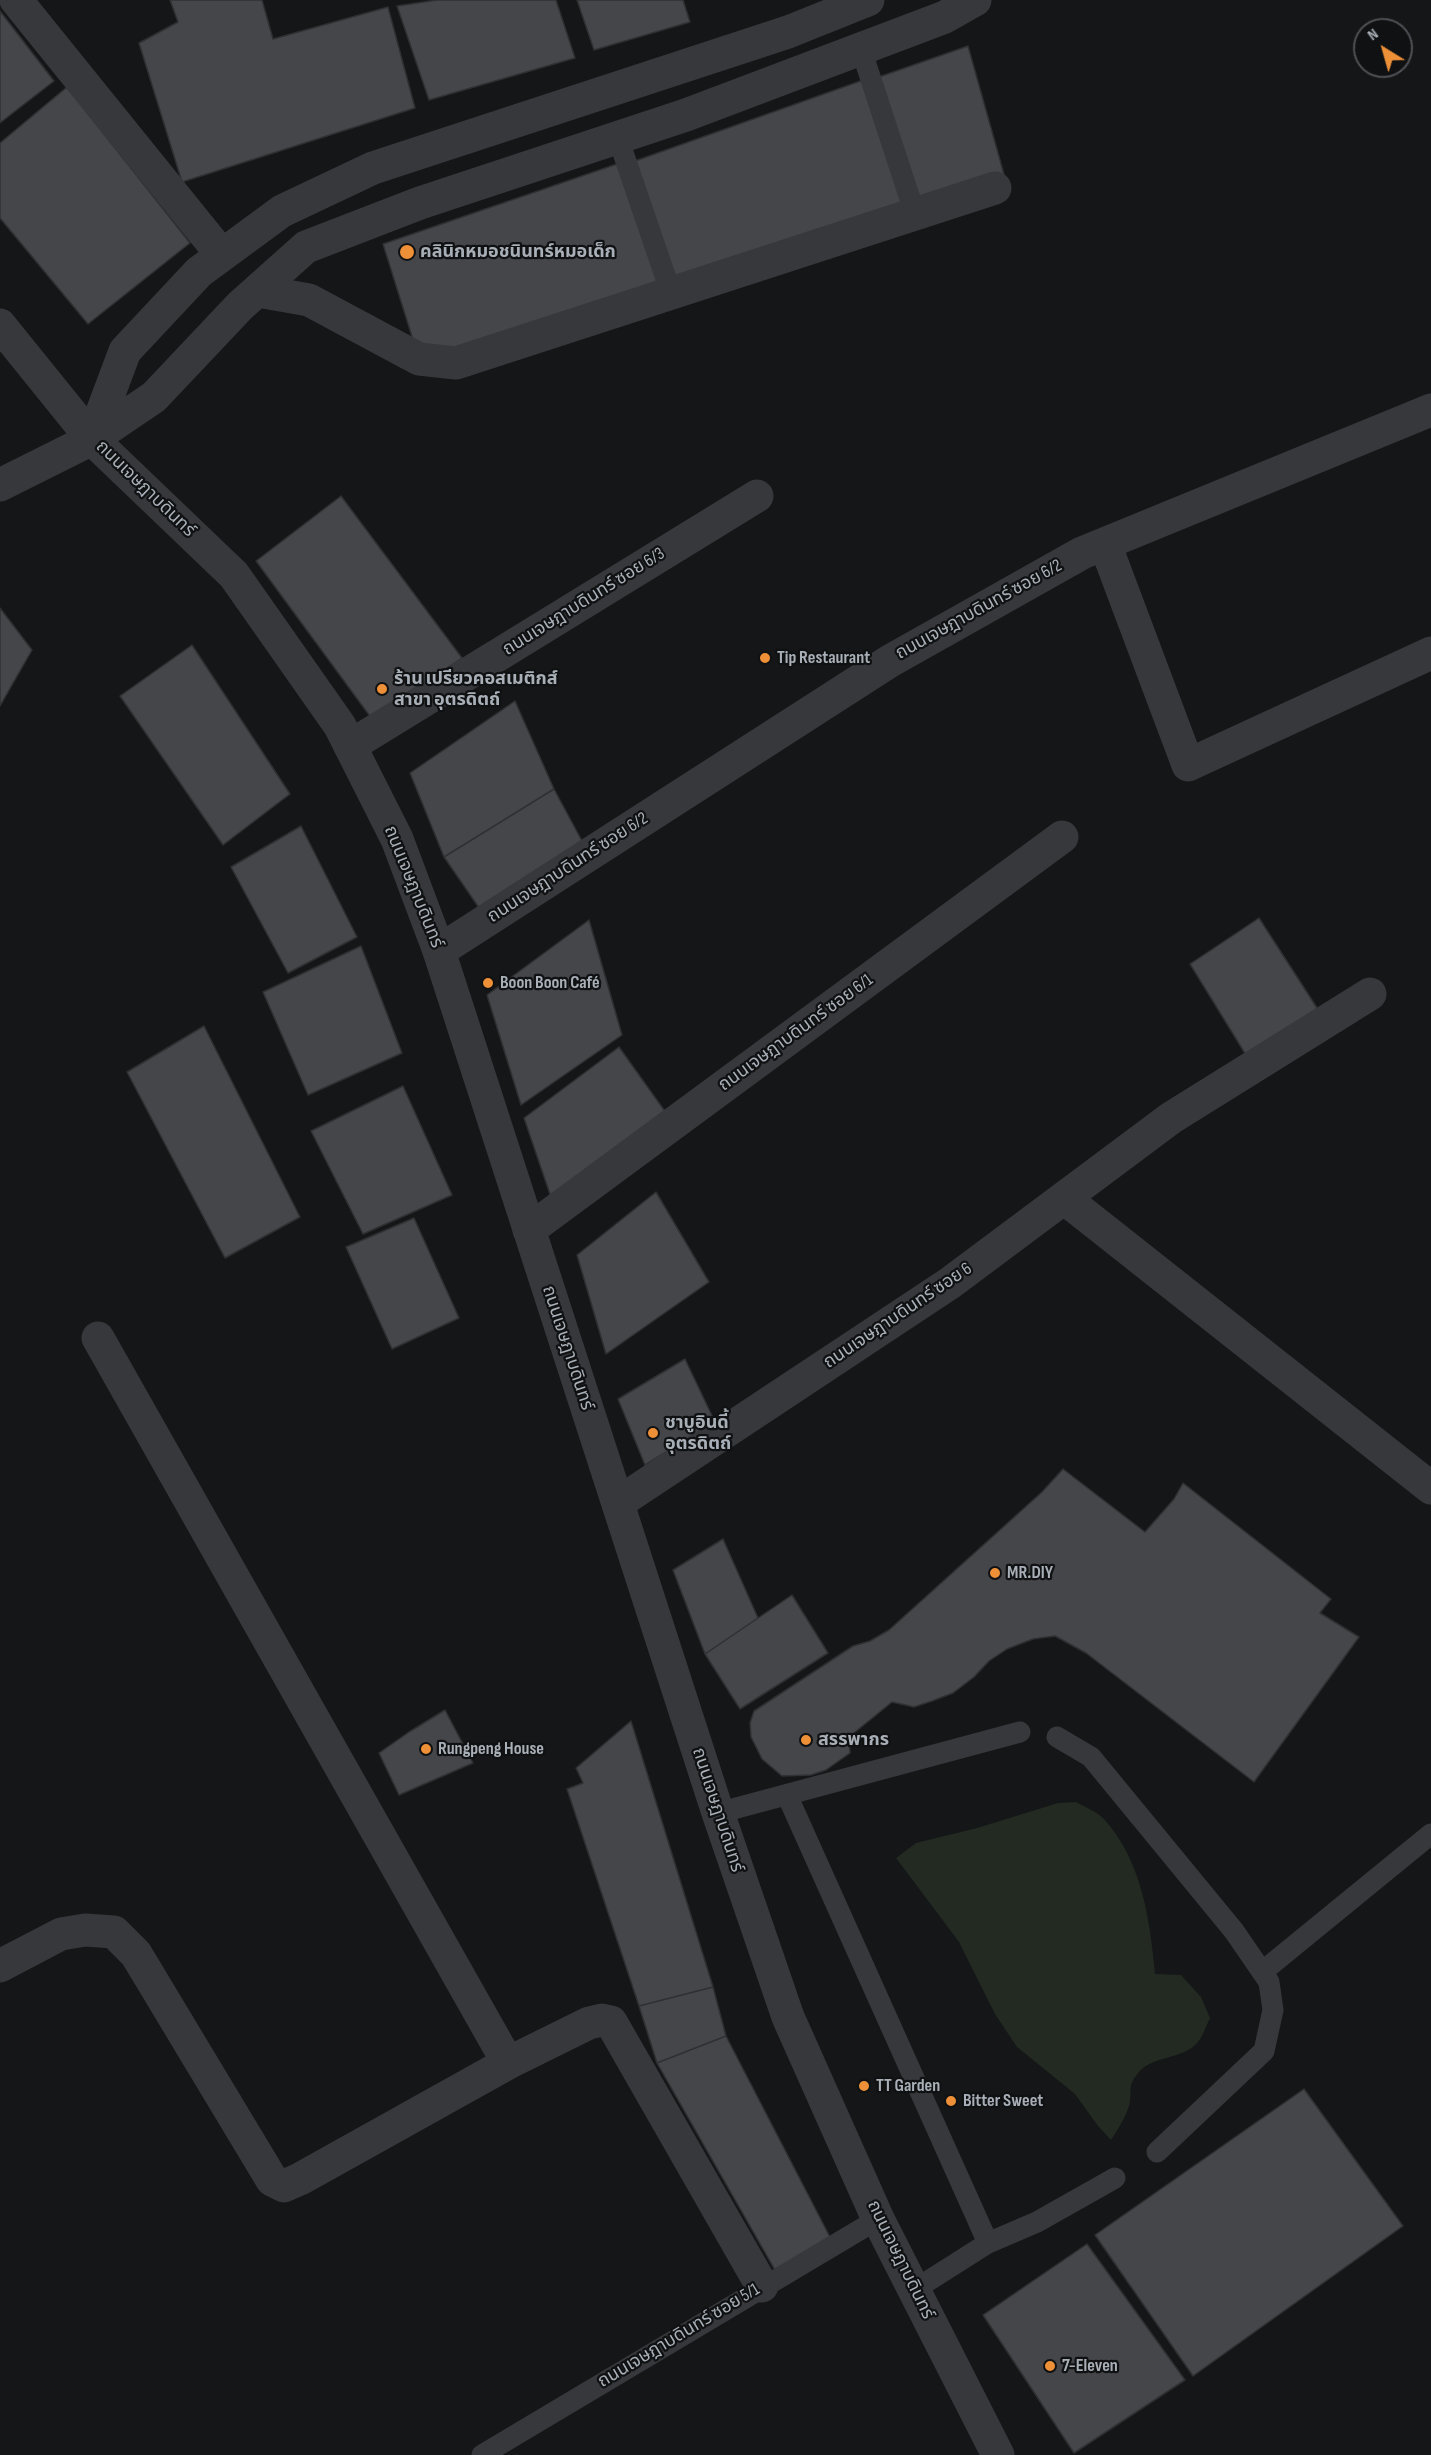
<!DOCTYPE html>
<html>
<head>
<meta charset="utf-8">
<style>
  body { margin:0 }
  #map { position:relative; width:1431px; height:2455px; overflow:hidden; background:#151617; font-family:"Sofia Sans Condensed",sans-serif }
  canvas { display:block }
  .north { position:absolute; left:1353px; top:18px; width:60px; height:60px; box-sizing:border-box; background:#101112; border:2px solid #4d5054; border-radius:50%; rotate:323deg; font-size:16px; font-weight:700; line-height:24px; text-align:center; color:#a8afb7 }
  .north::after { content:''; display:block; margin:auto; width:21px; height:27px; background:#ed9038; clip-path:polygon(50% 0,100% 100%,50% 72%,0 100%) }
</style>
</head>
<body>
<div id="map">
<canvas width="1431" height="2455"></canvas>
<div class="north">N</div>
</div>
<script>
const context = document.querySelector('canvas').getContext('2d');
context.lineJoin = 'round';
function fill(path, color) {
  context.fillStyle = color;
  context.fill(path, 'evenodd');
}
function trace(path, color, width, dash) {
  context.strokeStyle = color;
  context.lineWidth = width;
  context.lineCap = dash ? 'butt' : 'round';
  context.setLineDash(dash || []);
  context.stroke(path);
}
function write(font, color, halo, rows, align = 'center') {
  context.font = font + ' "Sofia Sans Condensed","Noto Sans Thai",sans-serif';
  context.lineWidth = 4.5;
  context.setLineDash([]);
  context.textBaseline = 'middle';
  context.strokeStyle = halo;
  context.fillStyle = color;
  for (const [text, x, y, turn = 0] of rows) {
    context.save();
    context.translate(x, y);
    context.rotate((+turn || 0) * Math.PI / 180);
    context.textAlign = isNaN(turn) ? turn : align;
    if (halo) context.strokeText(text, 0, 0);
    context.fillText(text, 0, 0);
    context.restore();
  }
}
const green = new Path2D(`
  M 1076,1802 C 1085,1807 1097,1812 1104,1819 C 1142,1861 1150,1920 1155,1974 L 1181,1975 L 1201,1997 L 1210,2018 C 1206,2026 1203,2037 1197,2043 C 1182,2060 1154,2055 1139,2072 C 1126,2087 1133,2091 1129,2106 C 1125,2119 1118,2129 1111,2140 L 1098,2126 L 1075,2094 L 1017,2047 L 995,2014 L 959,1942 L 896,1858 L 916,1843 L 977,1828 L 1058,1803 Z`);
const building = new Path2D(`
  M 170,0 L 262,0 L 273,39 L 388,7 L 415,108 L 182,182 L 139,43 L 178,22 Z
  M 437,0 L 556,0 L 575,58 L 429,100 L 397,6 Z
  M 577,0 L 683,0 L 690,22 L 594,50 Z
  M 0,11 L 54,81 L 0,123 Z
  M 968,46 L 1007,185 L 918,209 L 876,78 Z
  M 869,78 L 909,217 L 677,289 L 632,162 Z
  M 67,87 L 190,243 L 88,324 L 0,218 L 0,143 Z
  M 617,164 L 666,295 L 419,359 L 383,244 Z
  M 341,496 L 462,658 L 372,719 L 256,561 Z
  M 0,608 L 32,650 L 0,706 Z
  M 192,645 L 290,794 L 223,845 L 120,696 Z
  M 515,701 L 554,789 L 444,857 L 410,773 Z
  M 554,789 L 596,867 L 493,928 L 444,857 Z
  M 301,826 L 357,937 L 288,973 L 231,867 Z
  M 1259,918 L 1319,1011 L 1246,1055 L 1190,964 Z
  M 589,920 L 622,1035 L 521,1105 L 487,995 Z
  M 361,946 L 402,1053 L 308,1095 L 263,992 Z
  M 204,1026 L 300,1217 L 225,1258 L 127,1072 Z
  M 619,1047 L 669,1117 L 552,1200 L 524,1118 Z
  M 403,1086 L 452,1195 L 363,1234 L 311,1131 Z
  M 656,1192 L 709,1282 L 606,1354 L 577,1255 Z
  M 414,1218 L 459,1318 L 392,1349 L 346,1247 Z
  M 685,1359 L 715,1422 L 645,1465 L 618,1399 Z
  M 1063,1469 L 1145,1532 L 1174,1499 L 1183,1483 L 1331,1599 L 1320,1613 L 1359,1637 L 1254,1782 L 1086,1653 L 1055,1636 L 1033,1639 L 1007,1649 L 989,1661 L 974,1677 L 953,1693 L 932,1701 L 914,1707 L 892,1702 L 849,1737 L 850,1753 L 826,1770 L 811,1775 L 782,1776 L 762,1759 L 751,1737 L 750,1723 L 754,1711 L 853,1646 L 870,1641 L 889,1630 L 1042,1492 Z
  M 723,1539 L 758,1618 L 705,1654 L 673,1570 Z
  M 792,1595 L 828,1653 L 740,1709 L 705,1654 Z
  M 445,1710 L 473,1763 L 399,1795 L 379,1753 L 409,1732 Z
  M 631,1721 L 713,1987 L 639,2006 L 567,1789 L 583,1783 L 576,1768 Z
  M 713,1987 L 726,2036 L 657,2063 L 639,2006 Z
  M 726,2036 L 831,2239 L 775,2270 L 657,2063 Z
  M 1304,2089 L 1403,2226 L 1193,2376 L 1095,2235 Z
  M 1087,2244 L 1185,2380 L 1074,2453 L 983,2315 Z`);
const service = new Path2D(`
  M 861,49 L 915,214
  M 618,138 L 671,293
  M 1057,1737 L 1091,1757 L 1234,1931 L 1269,1982 L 1273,2010 L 1264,2051 L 1157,2152
  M 787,1795 L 988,2243
  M 718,1813 L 1020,1732
  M 1262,1972 L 1431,1834
  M 914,2290 L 988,2243 L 1037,2222 L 1115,2178
  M 482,2455 L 878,2219`);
const minor = new Path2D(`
  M 16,0 L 222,255
  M 258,291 L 309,300 L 419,359 L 456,363 L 995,188
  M 92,439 L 125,351 L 199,272 L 282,211 L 373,168 L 788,32 L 868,0
  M 0,485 L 92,439 L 154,397 L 240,306 L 306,247 L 420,203 L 686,115 L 945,17 L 975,0
  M 1105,544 L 1188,765 L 1431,653
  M 350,746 L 757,496
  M 439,951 L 890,661 L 1082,553 L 1431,410
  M 1064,1198 L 1431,1488
  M 529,1230 L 1062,837
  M 98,1338 L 508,2063 L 589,2023 L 602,2020 L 611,2022 L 762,2286
  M 618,1503 L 950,1283 L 1171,1118 L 1370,994
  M 0,1966 L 61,1934 L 85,1930 L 114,1932 L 136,1954 L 272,2180 L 284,2186 L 300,2179 L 508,2063`);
const tertiary = new Path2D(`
  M 0,325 L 92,439 L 234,575 L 340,726 L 397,839 L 439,951 L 718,1813 L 788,2017 L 878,2219 L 998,2455`);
const markers = [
  [407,252,8,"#ed9038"],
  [765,658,6,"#ed9038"],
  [382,689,6,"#ed9038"],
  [488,983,6,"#ed9038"],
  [653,1433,6,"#ed9038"],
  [995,1573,6,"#ed9038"],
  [806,1740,6,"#ed9038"],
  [426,1749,6,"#ed9038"],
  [864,2086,6,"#ed9038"],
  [951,2101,6,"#ed9038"],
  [1050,2366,6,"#ed9038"]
];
const poiNames = [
  ["คลินิกหมอชนินทร์หมอเด็ก",420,252],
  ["Tip Restaurant",777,658],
  ["ร้าน เปรียวคอสเมติกส์",394,679],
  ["สาขา อุตรดิตถ์",394,700],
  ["Boon Boon Café",500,983],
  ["ชาบูอินดี้",665,1423],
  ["อุตรดิตถ์",665,1444],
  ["MR.DIY",1007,1573],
  ["สรรพากร",818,1740],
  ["Rungpeng House",438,1749],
  ["TT Garden",876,2086],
  ["Bitter Sweet",963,2101],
  ["7-Eleven",1062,2366]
];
const streetNames = [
  ["ถนนเจษฎาบดินทร์",145,489,44],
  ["ถนนเจษฎาบดินทร์ ซอย 6/3",584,602,-32],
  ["ถนนเจษฎาบดินทร์ ซอย 6/2",979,610,-29],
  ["ถนนเจษฎาบดินทร์ ซอย 6/2",568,868,-33],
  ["ถนนเจษฎาบดินทร์",413,887,68],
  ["ถนนเจษฎาบดินทร์ ซอย 6/1",796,1033,-36],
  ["ถนนเจษฎาบดินทร์ ซอย 6",898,1316,-34],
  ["ถนนเจษฎาบดินทร์",567,1348,72],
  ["ถนนเจษฎาบดินทร์",717,1810,72],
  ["ถนนเจษฎาบดินทร์",900,2260,64],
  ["ถนนเจษฎาบดินทร์ ซอย 5/1",679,2336,-31]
];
fill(green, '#222a22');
fill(building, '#45464a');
trace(building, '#303033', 1.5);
trace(service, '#37383c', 21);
trace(minor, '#37383c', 33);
trace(tertiary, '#37383c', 33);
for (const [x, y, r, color] of markers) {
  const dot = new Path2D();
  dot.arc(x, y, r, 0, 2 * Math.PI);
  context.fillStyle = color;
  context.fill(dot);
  trace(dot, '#101112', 2);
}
write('bold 18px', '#a8afb7', '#101112', poiNames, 'left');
write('18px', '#a8afb7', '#101112', streetNames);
</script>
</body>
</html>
